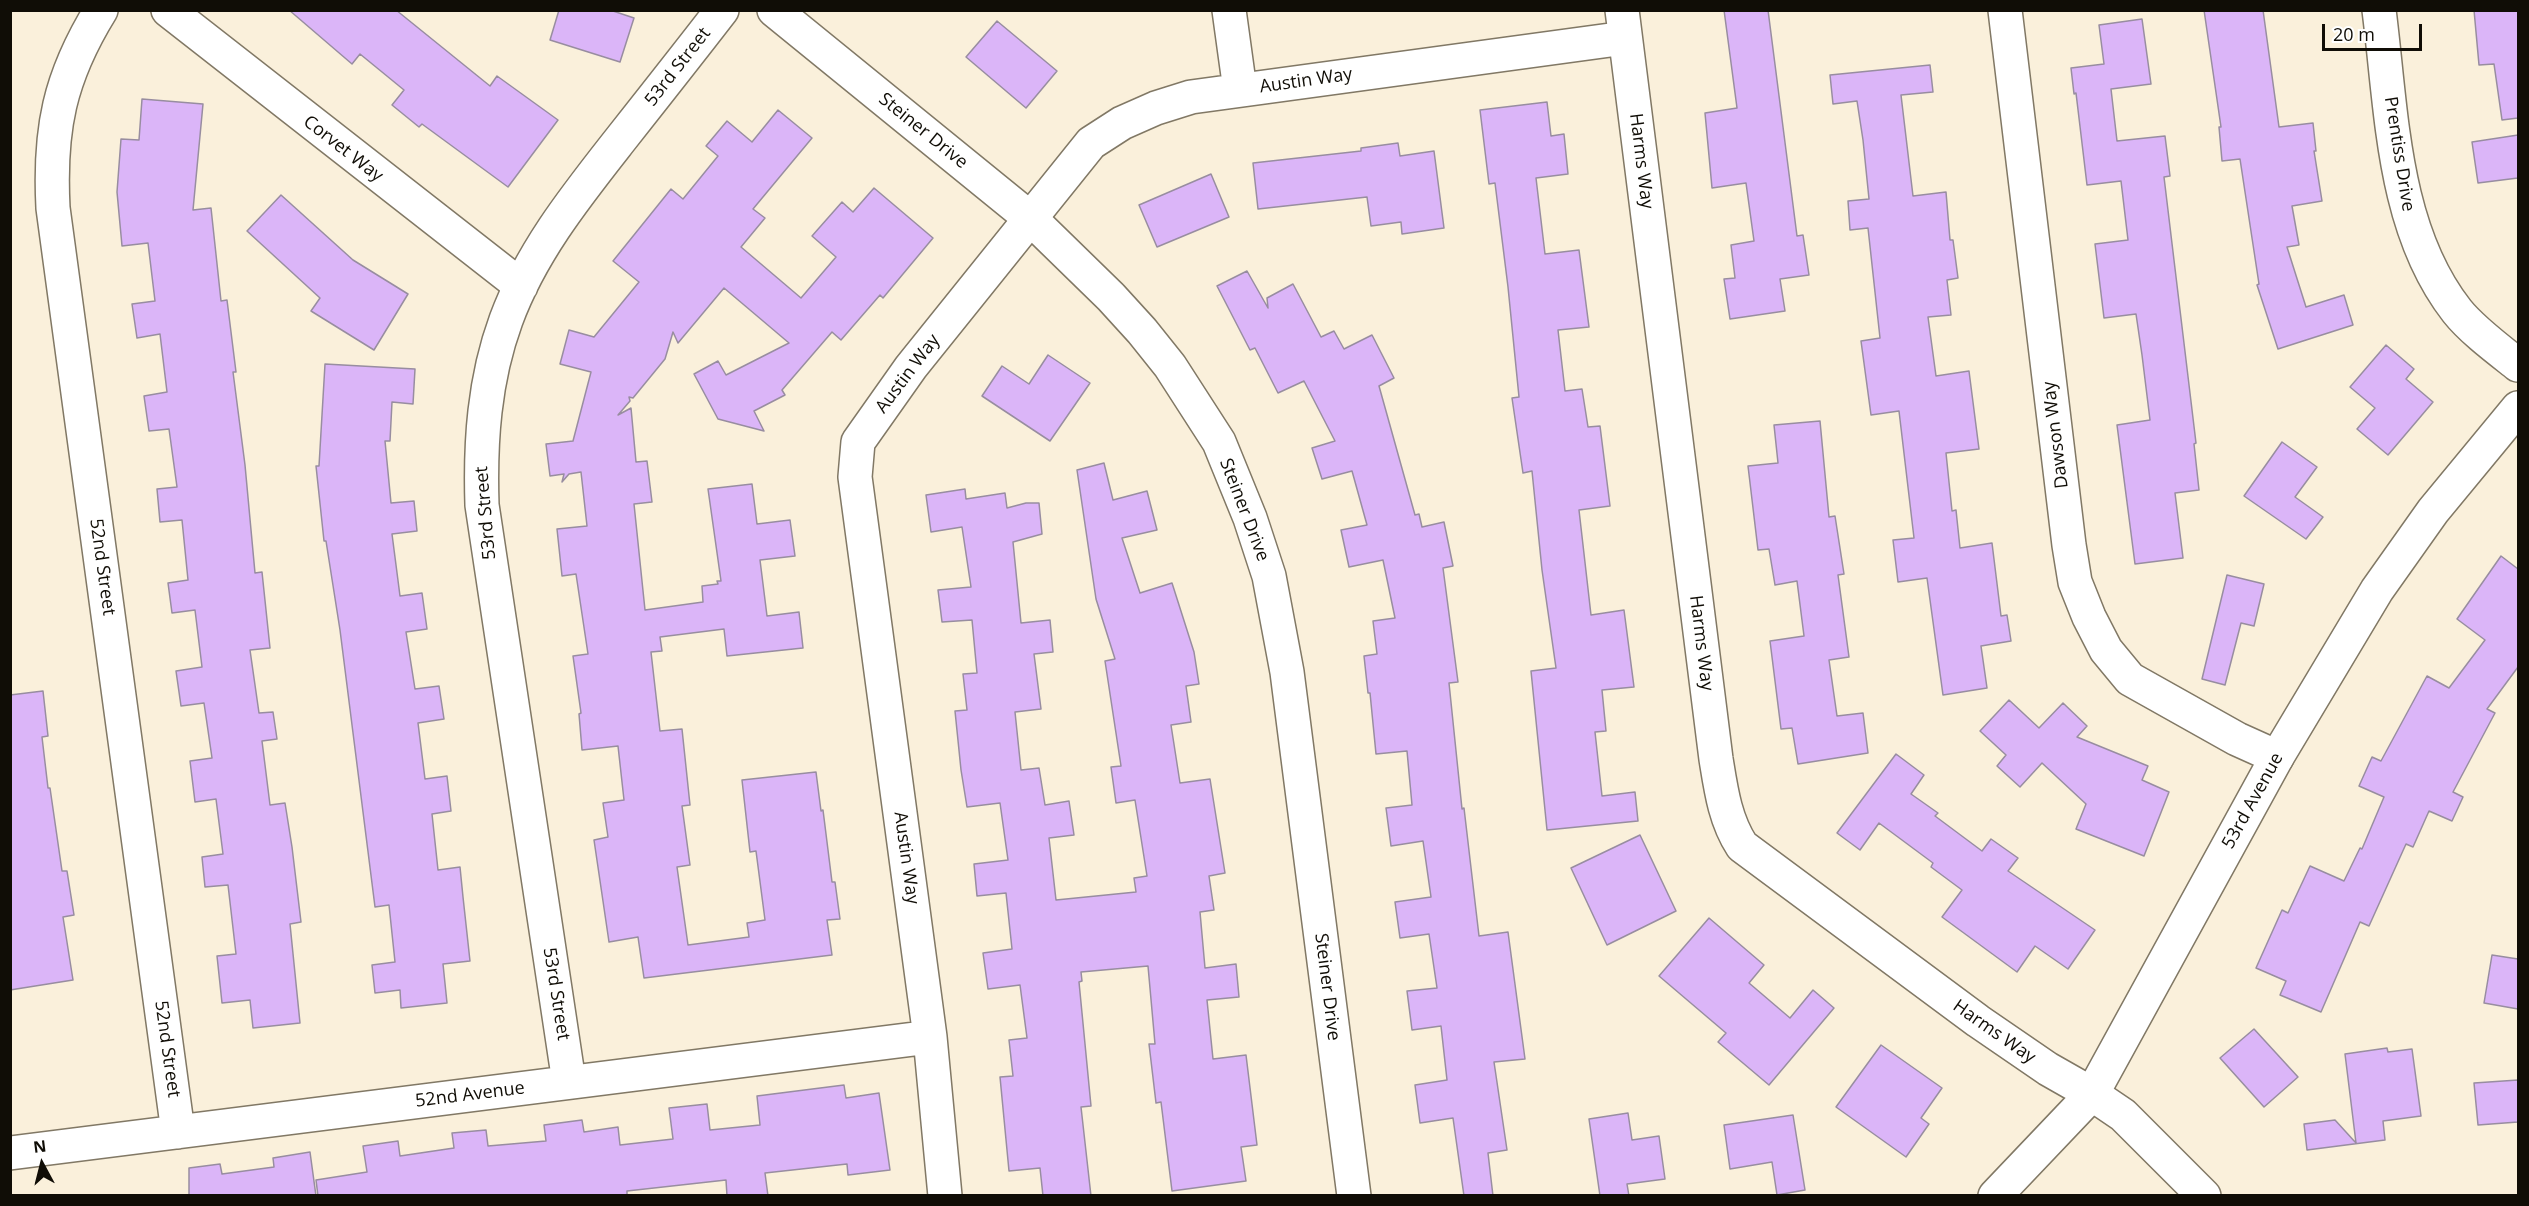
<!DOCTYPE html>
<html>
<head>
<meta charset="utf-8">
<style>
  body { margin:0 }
  #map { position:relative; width:2529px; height:1206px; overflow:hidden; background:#faf0db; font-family:"Open Sans",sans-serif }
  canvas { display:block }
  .frame { position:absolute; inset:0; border:12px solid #100d06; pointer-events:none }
  .north { position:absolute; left:12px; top:1134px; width:60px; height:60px; -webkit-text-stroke:4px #fff; paint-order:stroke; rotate:353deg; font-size:16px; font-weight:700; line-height:24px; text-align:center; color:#100d06 }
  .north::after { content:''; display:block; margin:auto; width:21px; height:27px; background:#100d06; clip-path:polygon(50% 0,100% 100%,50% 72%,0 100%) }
  .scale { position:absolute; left:2322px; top:24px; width:100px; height:27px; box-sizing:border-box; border:3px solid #100d06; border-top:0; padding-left:8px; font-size:18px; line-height:21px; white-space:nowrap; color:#100d06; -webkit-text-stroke:4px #fff; paint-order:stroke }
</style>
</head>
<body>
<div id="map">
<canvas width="2529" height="1206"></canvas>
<div class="frame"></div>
<div class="north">N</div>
<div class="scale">20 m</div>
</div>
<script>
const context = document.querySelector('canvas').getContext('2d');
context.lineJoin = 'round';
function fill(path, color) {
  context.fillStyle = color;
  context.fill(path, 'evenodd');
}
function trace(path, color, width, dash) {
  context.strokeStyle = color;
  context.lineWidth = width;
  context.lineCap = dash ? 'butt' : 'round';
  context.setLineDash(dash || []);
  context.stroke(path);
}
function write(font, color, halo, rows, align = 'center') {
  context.font = font + ' "Open Sans",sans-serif';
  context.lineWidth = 4.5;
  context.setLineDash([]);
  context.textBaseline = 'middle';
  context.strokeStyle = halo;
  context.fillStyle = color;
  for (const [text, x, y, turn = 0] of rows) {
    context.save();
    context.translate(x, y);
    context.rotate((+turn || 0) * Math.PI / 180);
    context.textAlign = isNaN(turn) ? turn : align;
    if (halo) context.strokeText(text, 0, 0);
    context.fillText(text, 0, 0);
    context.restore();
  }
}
const building = new Path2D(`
  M 289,10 L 396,10 L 490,86 L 497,76 L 558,120 L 508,187 L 422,124 L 419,127 L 392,105 L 404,90 L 360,54 L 352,64 Z
  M 559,10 L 610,10 L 634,18 L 620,62 L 550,40 Z
  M 1724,10 L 1768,10 L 1797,236 L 1803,235 L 1809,275 L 1780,279 L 1785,311 L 1730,319 L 1724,279 L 1735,278 L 1731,245 L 1754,241 L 1746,183 L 1712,188 L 1705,113 L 1737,108 Z
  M 2204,10 L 2263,10 L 2279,127 L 2313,123 L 2316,151 L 2314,151 L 2322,201 L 2292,206 L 2299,245 L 2287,247 L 2306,307 L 2344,295 L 2353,325 L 2278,349 L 2257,285 L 2259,284 L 2240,159 L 2222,161 L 2219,127 L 2221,127 Z
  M 2474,10 L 2518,10 L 2518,118 L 2502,120 L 2494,64 L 2479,65 Z
  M 2142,19 L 2151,84 L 2111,89 L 2117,141 L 2165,136 L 2170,176 L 2164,177 L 2196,443 L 2194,444 L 2199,490 L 2175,493 L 2183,558 L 2135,564 L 2117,425 L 2150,420 L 2142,355 L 2136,314 L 2104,318 L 2095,244 L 2128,240 L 2121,181 L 2087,185 L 2076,93 L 2074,94 L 2071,68 L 2104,64 L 2099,25 Z
  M 997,21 L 1057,71 L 1026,108 L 966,57 Z
  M 1930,65 L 1933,92 L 1901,95 L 1913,196 L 1946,192 L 1950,240 L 1953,240 L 1958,278 L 1947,280 L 1951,315 L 1928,317 L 1936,376 L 1969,371 L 1979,449 L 1946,453 L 1952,511 L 1956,510 L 1960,548 L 1992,543 L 2001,616 L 2007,615 L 2011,641 L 1981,646 L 1987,688 L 1943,695 L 1927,578 L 1898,582 L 1893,540 L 1914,538 L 1899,411 L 1871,415 L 1861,341 L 1880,338 L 1868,228 L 1850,230 L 1848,201 L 1869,199 L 1863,140 L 1857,101 L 1833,104 L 1830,75 Z
  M 142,99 L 203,104 L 193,210 L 211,208 L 221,301 L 227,300 L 236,372 L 233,372 L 245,465 L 255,573 L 262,572 L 270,648 L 250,650 L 259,713 L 273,712 L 277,739 L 262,741 L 270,805 L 285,803 L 292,847 L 301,922 L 290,924 L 300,1023 L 253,1028 L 250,1000 L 222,1003 L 217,956 L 236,954 L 228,885 L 205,887 L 202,857 L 223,854 L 216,799 L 195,802 L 190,761 L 212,758 L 204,703 L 181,706 L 176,671 L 202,667 L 195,610 L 172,613 L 168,583 L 188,580 L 182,520 L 160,522 L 157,489 L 177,487 L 169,429 L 149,431 L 144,396 L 167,392 L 160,334 L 137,338 L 132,304 L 155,301 L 148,243 L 122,246 L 117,192 L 121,139 L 139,140 Z
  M 1547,102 L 1551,136 L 1564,134 L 1568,174 L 1536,178 L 1545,254 L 1579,250 L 1589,327 L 1558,330 L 1565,391 L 1582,389 L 1588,427 L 1600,426 L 1610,506 L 1579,510 L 1591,615 L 1624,610 L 1634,687 L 1602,690 L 1606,731 L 1595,732 L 1602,796 L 1635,792 L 1638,821 L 1547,830 L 1531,671 L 1556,668 L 1542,570 L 1532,471 L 1523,473 L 1512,398 L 1519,397 L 1508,287 L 1495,183 L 1489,184 L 1480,110 Z
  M 778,110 L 812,138 L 753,209 L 765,218 L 741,247 L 801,298 L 836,257 L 812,236 L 842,202 L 853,212 L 874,188 L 933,238 L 883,298 L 880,295 L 841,340 L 832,332 L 782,390 L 785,395 L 754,411 L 764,431 L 718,419 L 694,374 L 718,361 L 726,375 L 789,343 L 724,288 L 678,343 L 673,332 L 665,359 L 633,398 L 629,397 L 630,401 L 618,415 L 631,408 L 636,462 L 647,461 L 652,502 L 634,504 L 645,610 L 703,602 L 702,586 L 718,584 L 717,581 L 721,581 L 708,489 L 752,484 L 757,524 L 790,520 L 795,556 L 760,560 L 767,616 L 799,612 L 803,648 L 727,656 L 724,629 L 660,637 L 662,651 L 651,652 L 660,731 L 682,729 L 690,805 L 682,806 L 690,865 L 677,867 L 688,945 L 749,937 L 747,923 L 765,920 L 756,851 L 750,852 L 742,780 L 816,772 L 821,811 L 823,810 L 832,882 L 835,882 L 840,919 L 827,920 L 832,955 L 644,978 L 638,937 L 609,942 L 594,840 L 608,837 L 603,803 L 624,800 L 618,746 L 582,750 L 579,714 L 581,713 L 573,656 L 588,654 L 576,574 L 562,576 L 557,529 L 587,526 L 581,472 L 569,474 L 562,482 L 564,474 L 550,476 L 546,444 L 573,441 L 591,372 L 560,364 L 569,330 L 594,337 L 639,282 L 613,261 L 671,189 L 683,199 L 718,156 L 706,146 L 727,121 L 752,142 Z
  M 2518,135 L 2518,178 L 2478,183 L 2472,142 Z
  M 1398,143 L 1400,156 L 1434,151 L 1444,228 L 1402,234 L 1401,222 L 1371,226 L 1367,197 L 1258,209 L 1253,163 L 1361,151 L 1361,148 Z
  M 1211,174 L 1229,217 L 1157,247 L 1139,205 Z
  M 281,195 L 353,260 L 408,294 L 374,350 L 311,311 L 320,298 L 247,231 Z
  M 1247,271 L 1268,308 L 1267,298 L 1293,284 L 1321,337 L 1334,331 L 1344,349 L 1372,335 L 1394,378 L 1379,386 L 1415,515 L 1419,514 L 1422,527 L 1444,522 L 1453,566 L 1443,568 L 1458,682 L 1449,683 L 1462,809 L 1464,808 L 1479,936 L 1508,932 L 1525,1059 L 1494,1062 L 1507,1150 L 1488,1153 L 1493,1196 L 1464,1196 L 1453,1118 L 1420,1123 L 1415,1085 L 1447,1080 L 1441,1026 L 1412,1030 L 1407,991 L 1437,988 L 1429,934 L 1400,938 L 1395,902 L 1431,897 L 1423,841 L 1391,846 L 1386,808 L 1412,805 L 1407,751 L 1376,754 L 1370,693 L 1368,693 L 1364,656 L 1377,654 L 1373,621 L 1395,618 L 1383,560 L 1349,567 L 1341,530 L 1367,525 L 1352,471 L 1322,479 L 1312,448 L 1335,441 L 1304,381 L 1278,393 L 1255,348 L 1250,350 L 1217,286 Z
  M 2386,345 L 2414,369 L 2406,379 L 2433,402 L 2388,455 L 2357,429 L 2375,408 L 2350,387 Z
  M 1048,355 L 1090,383 L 1050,441 L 982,396 L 1002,366 L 1029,384 Z
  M 325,364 L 415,369 L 413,404 L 392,402 L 390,441 L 385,441 L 391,503 L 414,501 L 417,531 L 392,534 L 400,596 L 422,593 L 427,629 L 406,632 L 415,689 L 439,686 L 444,719 L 418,723 L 425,779 L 447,776 L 451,811 L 432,814 L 438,870 L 460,867 L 463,897 L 470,961 L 443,964 L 447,1003 L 401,1008 L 400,990 L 375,993 L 372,965 L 395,962 L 389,905 L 375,907 L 340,630 L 326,541 L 324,541 L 316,466 L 319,466 Z
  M 1820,421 L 1829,517 L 1835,516 L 1844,574 L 1838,575 L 1849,657 L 1829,660 L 1837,716 L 1863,713 L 1868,753 L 1798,764 L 1792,728 L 1781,729 L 1770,641 L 1804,636 L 1797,581 L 1775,585 L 1769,549 L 1758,550 L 1748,466 L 1778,463 L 1774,425 Z
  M 2282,442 L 2317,467 L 2295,497 L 2323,517 L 2306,539 L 2244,496 Z
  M 1104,463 L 1113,500 L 1147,491 L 1157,530 L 1122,538 L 1140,593 L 1172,583 L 1194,652 L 1199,684 L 1186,686 L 1191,722 L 1171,725 L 1180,783 L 1210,779 L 1225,873 L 1209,876 L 1214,910 L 1200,912 L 1205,968 L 1236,964 L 1239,997 L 1207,1000 L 1213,1059 L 1246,1055 L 1257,1145 L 1241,1147 L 1246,1181 L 1172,1191 L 1161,1102 L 1156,1103 L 1149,1044 L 1155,1044 L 1148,966 L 1081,972 L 1082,981 L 1079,982 L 1091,1106 L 1081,1107 L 1091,1196 L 1043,1196 L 1040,1168 L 1009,1171 L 1000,1077 L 1013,1076 L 1009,1040 L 1027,1038 L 1020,985 L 988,989 L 983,953 L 1012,949 L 1006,893 L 977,896 L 974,864 L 1008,860 L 1000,803 L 967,807 L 961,770 L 955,711 L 967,710 L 963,674 L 977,673 L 972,620 L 942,622 L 938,590 L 971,587 L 962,527 L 931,532 L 926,495 L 965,489 L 966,499 L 1005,493 L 1007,508 L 1026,503 L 1039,503 L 1042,534 L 1013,542 L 1021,623 L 1050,620 L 1053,652 L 1034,654 L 1041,709 L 1015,712 L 1021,770 L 1039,768 L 1045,805 L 1069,801 L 1074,835 L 1049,838 L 1056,900 L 1136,892 L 1134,878 L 1147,876 L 1135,800 L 1116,803 L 1111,767 L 1121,766 L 1105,661 L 1115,659 L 1096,599 L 1077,470 Z
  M 2501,556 L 2518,569 L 2518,667 L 2487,709 L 2495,713 L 2453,792 L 2463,797 L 2452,821 L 2429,811 L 2413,847 L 2406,844 L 2369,926 L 2360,922 L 2321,1012 L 2280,995 L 2286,981 L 2256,968 L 2282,910 L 2288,913 L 2310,866 L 2344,881 L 2360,848 L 2362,849 L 2384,797 L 2359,786 L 2372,757 L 2381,761 L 2427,676 L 2449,688 L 2485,640 L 2457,619 Z
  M 2227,575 L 2264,584 L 2254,626 L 2241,623 L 2225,685 L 2202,679 Z
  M 43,691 L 48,736 L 42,737 L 48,788 L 50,788 L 62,871 L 67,871 L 74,915 L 63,917 L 73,980 L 10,990 L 10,695 Z
  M 2009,700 L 2039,728 L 2063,703 L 2087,726 L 2077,737 L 2148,766 L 2142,780 L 2169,792 L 2144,856 L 2076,829 L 2086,804 L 2042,763 L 2020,787 L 1997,766 L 2006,755 L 1980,731 Z
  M 1896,754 L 1924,775 L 1911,794 L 1938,813 L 1935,816 L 1982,851 L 1991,839 L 2018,858 L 2008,871 L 2095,930 L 2068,969 L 2035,946 L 2017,972 L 1942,917 L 1962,890 L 1931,867 L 1933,863 L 1879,823 L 1860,850 L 1837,833 Z
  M 1640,835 L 1676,911 L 1607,945 L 1571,868 Z
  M 1709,918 L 1764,965 L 1749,983 L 1790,1018 L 1813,990 L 1834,1008 L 1769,1085 L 1718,1042 L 1726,1033 L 1659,976 Z
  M 2492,955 L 2518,959 L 2518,1009 L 2484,1003 Z
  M 2254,1029 L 2298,1077 L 2264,1107 L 2220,1058 Z
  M 1881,1045 L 1942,1088 L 1921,1118 L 1929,1124 L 1906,1157 L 1836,1107 Z
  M 2387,1048 L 2388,1052 L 2412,1049 L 2421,1116 L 2383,1121 L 2385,1140 L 2307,1150 L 2304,1124 L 2335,1120 L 2356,1143 L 2345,1054 Z
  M 2518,1080 L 2518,1122 L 2478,1125 L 2474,1083 Z
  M 844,1085 L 846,1098 L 879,1093 L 890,1170 L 848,1175 L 847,1164 L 765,1173 L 768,1196 L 727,1196 L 726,1180 L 627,1191 L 627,1196 L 318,1196 L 316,1180 L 367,1172 L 363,1146 L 398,1141 L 400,1156 L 454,1148 L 452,1133 L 486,1130 L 488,1146 L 546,1141 L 544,1125 L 582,1120 L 584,1132 L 618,1127 L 620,1145 L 673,1139 L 669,1108 L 707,1104 L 710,1130 L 760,1125 L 757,1096 Z
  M 1628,1113 L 1632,1140 L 1659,1136 L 1665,1179 L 1627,1184 L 1629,1196 L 1600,1196 L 1589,1119 Z
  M 1793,1115 L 1805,1190 L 1777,1195 L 1772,1162 L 1730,1169 L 1724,1125 Z
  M 310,1152 L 316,1196 L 189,1196 L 189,1168 L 220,1164 L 222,1174 L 274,1167 L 273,1158 Z`);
const minor = new Path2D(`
  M 101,10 C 59,78 49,130 53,208 L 178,1132
  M 168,10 L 521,286
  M 1229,10 L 1240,90
  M 1622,10 L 1716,759 C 1721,790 1725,820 1742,846 L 1978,1021 L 2048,1069 L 2092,1094 L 2123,1115 L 2204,1196
  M 2005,10 L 2069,545 L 2075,582 L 2089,617 L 2106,650 L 2130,679 L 2237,739 L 2277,757
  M 2379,10 C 2392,111 2392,228 2457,311 C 2472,330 2499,350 2518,365
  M 569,1082 L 482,505 C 480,442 484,380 506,320 C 531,252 576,196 620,140 C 654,97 688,54 722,10
  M 10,1153 L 930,1037
  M 945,1196 L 930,1037 L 855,477 L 858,442 L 911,367 L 1091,143 L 1122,123 L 1156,108 L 1191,97 L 1625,38`);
const tertiary = new Path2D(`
  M 774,10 L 1031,219 L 1111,297 L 1142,331 L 1170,366 L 1219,442 L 1250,518 L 1269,576 L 1287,672 L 1354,1196
  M 1995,1196 L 2092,1094 L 2277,757 L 2377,590 L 2433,511 L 2518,408`);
const streetNames = [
  ["53rd Street",678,67,-52],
  ["Austin Way",1306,81,-8],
  ["Steiner Drive",923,131,39],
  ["Corvet Way",343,149,38],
  ["Prentiss Drive",2399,154,81],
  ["Harms Way",1641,161,83],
  ["Austin Way",908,374,-53],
  ["Dawson Way",2056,435,-97],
  ["Steiner Drive",1244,510,69],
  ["53rd Street",486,513,-95],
  ["52nd Street",102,567,82],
  ["Harms Way",1701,643,83],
  ["53rd Avenue",2253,801,-61],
  ["Austin Way",906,858,82],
  ["Steiner Drive",1327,987,83],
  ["53rd Street",556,994,81],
  ["Harms Way",1994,1032,35],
  ["52nd Street",167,1049,82],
  ["52nd Avenue",470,1095,-7]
];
fill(building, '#dbb5f8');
trace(building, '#988da0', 1.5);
trace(minor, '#817865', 36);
trace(tertiary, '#817865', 36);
trace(minor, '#fff', 33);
trace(tertiary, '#fff', 33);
write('18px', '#100d06', '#fff', streetNames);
</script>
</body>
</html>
